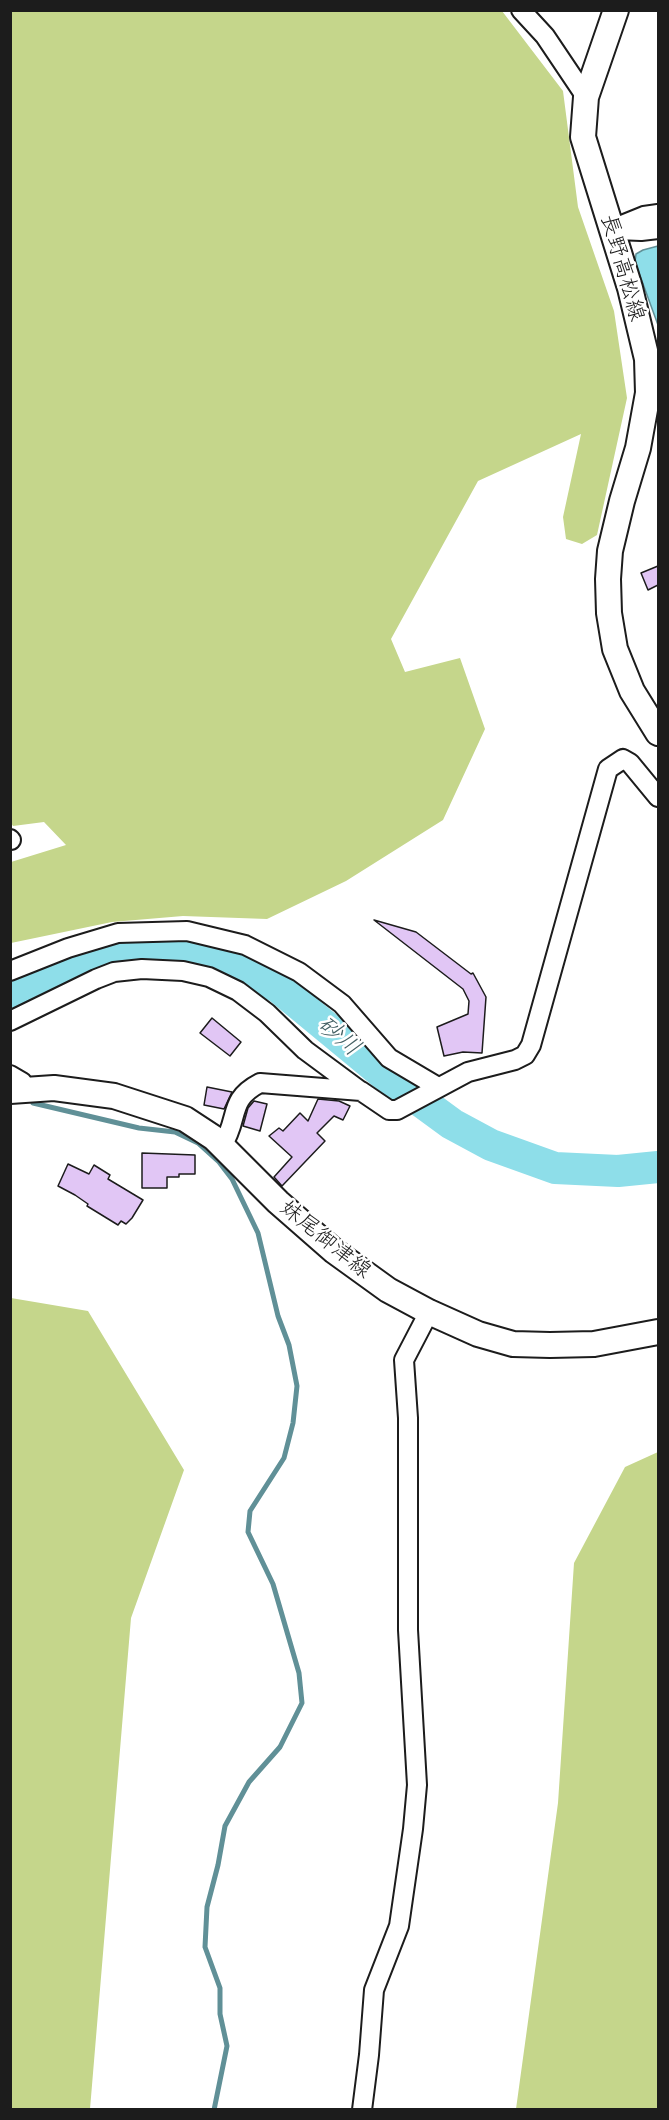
<!DOCTYPE html>
<html>
<head>
<meta charset="utf-8">
<style>
  body { margin:0 }
  #map { position:relative; width:669px; height:2120px; overflow:hidden; background:#fff; font-family:Itim,sans-serif }
  canvas { display:block }
  .frame { position:absolute; inset:0; border:12px solid #1c1c1c; pointer-events:none }
</style>
</head>
<body>
<div id="map">
<canvas width="669" height="2120"></canvas>
<div class="frame"></div>
</div>
<script>
const context = document.querySelector('canvas').getContext('2d');
context.lineJoin = 'round';
function fill(path, color) {
  context.fillStyle = color;
  context.fill(path, 'evenodd');
}
function trace(path, color, width, dash) {
  context.strokeStyle = color;
  context.lineWidth = width;
  context.lineCap = dash ? 'butt' : 'round';
  context.setLineDash(dash || []);
  context.stroke(path);
}
function write(font, color, halo, rows, align = 'center') {
  context.font = font + ' Itim,"Klee One",sans-serif';
  context.lineWidth = 5;
  context.setLineDash([]);
  context.textBaseline = 'middle';
  context.strokeStyle = halo;
  context.fillStyle = color;
  for (const [text, x, y, turn = 0] of rows) {
    context.save();
    context.translate(x, y);
    context.rotate((+turn || 0) * Math.PI / 180);
    context.textAlign = isNaN(turn) ? turn : align;
    if (halo) context.strokeText(text, 0, 0);
    context.fillText(text, 0, 0);
    context.restore();
  }
}
const green = new Path2D(`
  M 11,10 L 502,11 L 563,91 L 578,207 L 614,311 L 627,398 L 597,535 L 582,544 L 566,539 L 563,517 L 581,434 L 478,481 L 391,639 L 405,672 L 460,658 L 485,729 L 443,820 L 346,881 L 267,919 L 183,916 L 112,922 L 11,943 L 11,862 L 66,845 L 44,822 L 13,826 L 11,823 Z
  M 11,1298 L 88,1311 L 184,1470 L 131,1618 L 90,2109 L 11,2109 Z
  M 658,1452 L 658,2109 L 516,2109 L 558,1803 L 574,1563 L 625,1467 Z`);
const water = new Path2D(`
  M 658,246 L 658,325 L 635,262 L 636,254 L 643,250 Z`);
const stream = new Path2D(`
  M 33,1103 L 139,1128 L 175,1132 L 198,1143 L 219,1162 L 232,1179 L 258,1233 L 278,1316 L 289,1345 L 297,1386 L 293,1423 L 284,1458 L 250,1511 L 248,1532 L 273,1584 L 299,1673 L 302,1703 L 280,1747 L 249,1782 L 225,1826 L 218,1865 L 207,1907 L 205,1947 L 220,1988 L 220,2014 L 227,2046 L 214,2110`);
const river = new Path2D(`
  M 10,996 L 111,956 L 166,951 L 217,959 L 278,987 L 381,1072 L 452,1124 L 491,1145 L 555,1168 L 618,1171 L 658,1167`);
const building = new Path2D(`
  M 658,566 L 658,585 L 648,590 L 641,573 Z
  M 374,920 L 416,932 L 471,974 L 473,973 L 486,997 L 482,1053 L 463,1052 L 444,1056 L 437,1027 L 468,1014 L 469,1001 L 463,989 Z
  M 212,1018 L 241,1042 L 230,1056 L 200,1033 Z
  M 207,1087 L 232,1092 L 224,1109 L 204,1105 Z
  M 318,1099 L 339,1101 L 350,1106 L 343,1120 L 334,1116 L 317,1133 L 325,1141 L 282,1186 L 274,1177 L 292,1157 L 269,1136 L 279,1128 L 283,1131 L 300,1113 L 308,1121 Z
  M 254,1101 L 267,1104 L 260,1131 L 243,1126 L 248,1108 Z
  M 142,1153 L 195,1155 L 195,1174 L 179,1174 L 179,1177 L 167,1177 L 167,1188 L 142,1188 Z
  M 68,1164 L 89,1174 L 94,1165 L 110,1175 L 108,1179 L 143,1200 L 132,1218 L 126,1224 L 121,1221 L 118,1225 L 87,1206 L 88,1204 L 75,1195 L 58,1186 Z`);
const minor = new Path2D(`
  M 521,10 L 545,36 L 586,97
  M 612,229 L 644,216 L 658,214
  M 617,230 L 641,231 L 658,229
  M 10,839 L 11,840
  M 10,971 L 68,948 L 118,933 L 187,931 L 245,945 L 299,972 L 342,1004 L 389,1058 L 438,1087
  M 10,1021 L 96,979 L 114,972 L 142,969 L 183,971 L 209,977 L 238,991 L 267,1013 L 305,1050 L 359,1090
  M 10,1075 L 22,1082 L 27,1090
  M 222,1146 C 240,1118 227,1100 260,1083 L 361,1091 L 389,1110 L 397,1110 L 468,1072 L 515,1060 L 525,1055 L 531,1045 L 608,769 L 623,759 L 630,763 L 658,797
  M 362,2110 L 369,2055 L 374,1990 L 399,1926 L 413,1829 L 417,1785 L 408,1630 L 408,1418 L 404,1360 L 429,1312`);
const major = new Path2D(`
  M 616,10 L 586,97 L 583,137 L 630,288 L 647,359 L 648,393 L 638,448 L 622,501 L 610,551 L 608,579 L 609,613 L 615,649 L 632,691 L 658,733
  M 10,1091 L 54,1088 L 114,1096 L 185,1119 L 214,1138 L 278,1202 L 334,1251 L 388,1290 L 429,1312 L 478,1334 L 513,1344 L 550,1345 L 594,1344 L 658,1332`);
const streetNames = [
  ["長野高松線",622,268,74],
  ["妹尾御津線",325,1240,39]
];
const waterNames = [
  ["砂川",338,1037,40]
];
fill(green, '#c5d68b');
fill(water, '#8edee9');
trace(water, '#609097', 1.5);
trace(stream, '#609097', 5);
trace(river, '#8edee9', 32);
fill(building, '#e1c6f5');
trace(building, '#1c1c1c', 1.5);
trace(minor, '#1c1c1c', 22);
trace(major, '#1c1c1c', 28);
trace(minor, '#fff', 18);
trace(major, '#fff', 24);
write('22px', '#1c1c1c', '#fff', streetNames);
write('italic 24px', '#446064', '#fff', waterNames);
</script>
</body>
</html>
